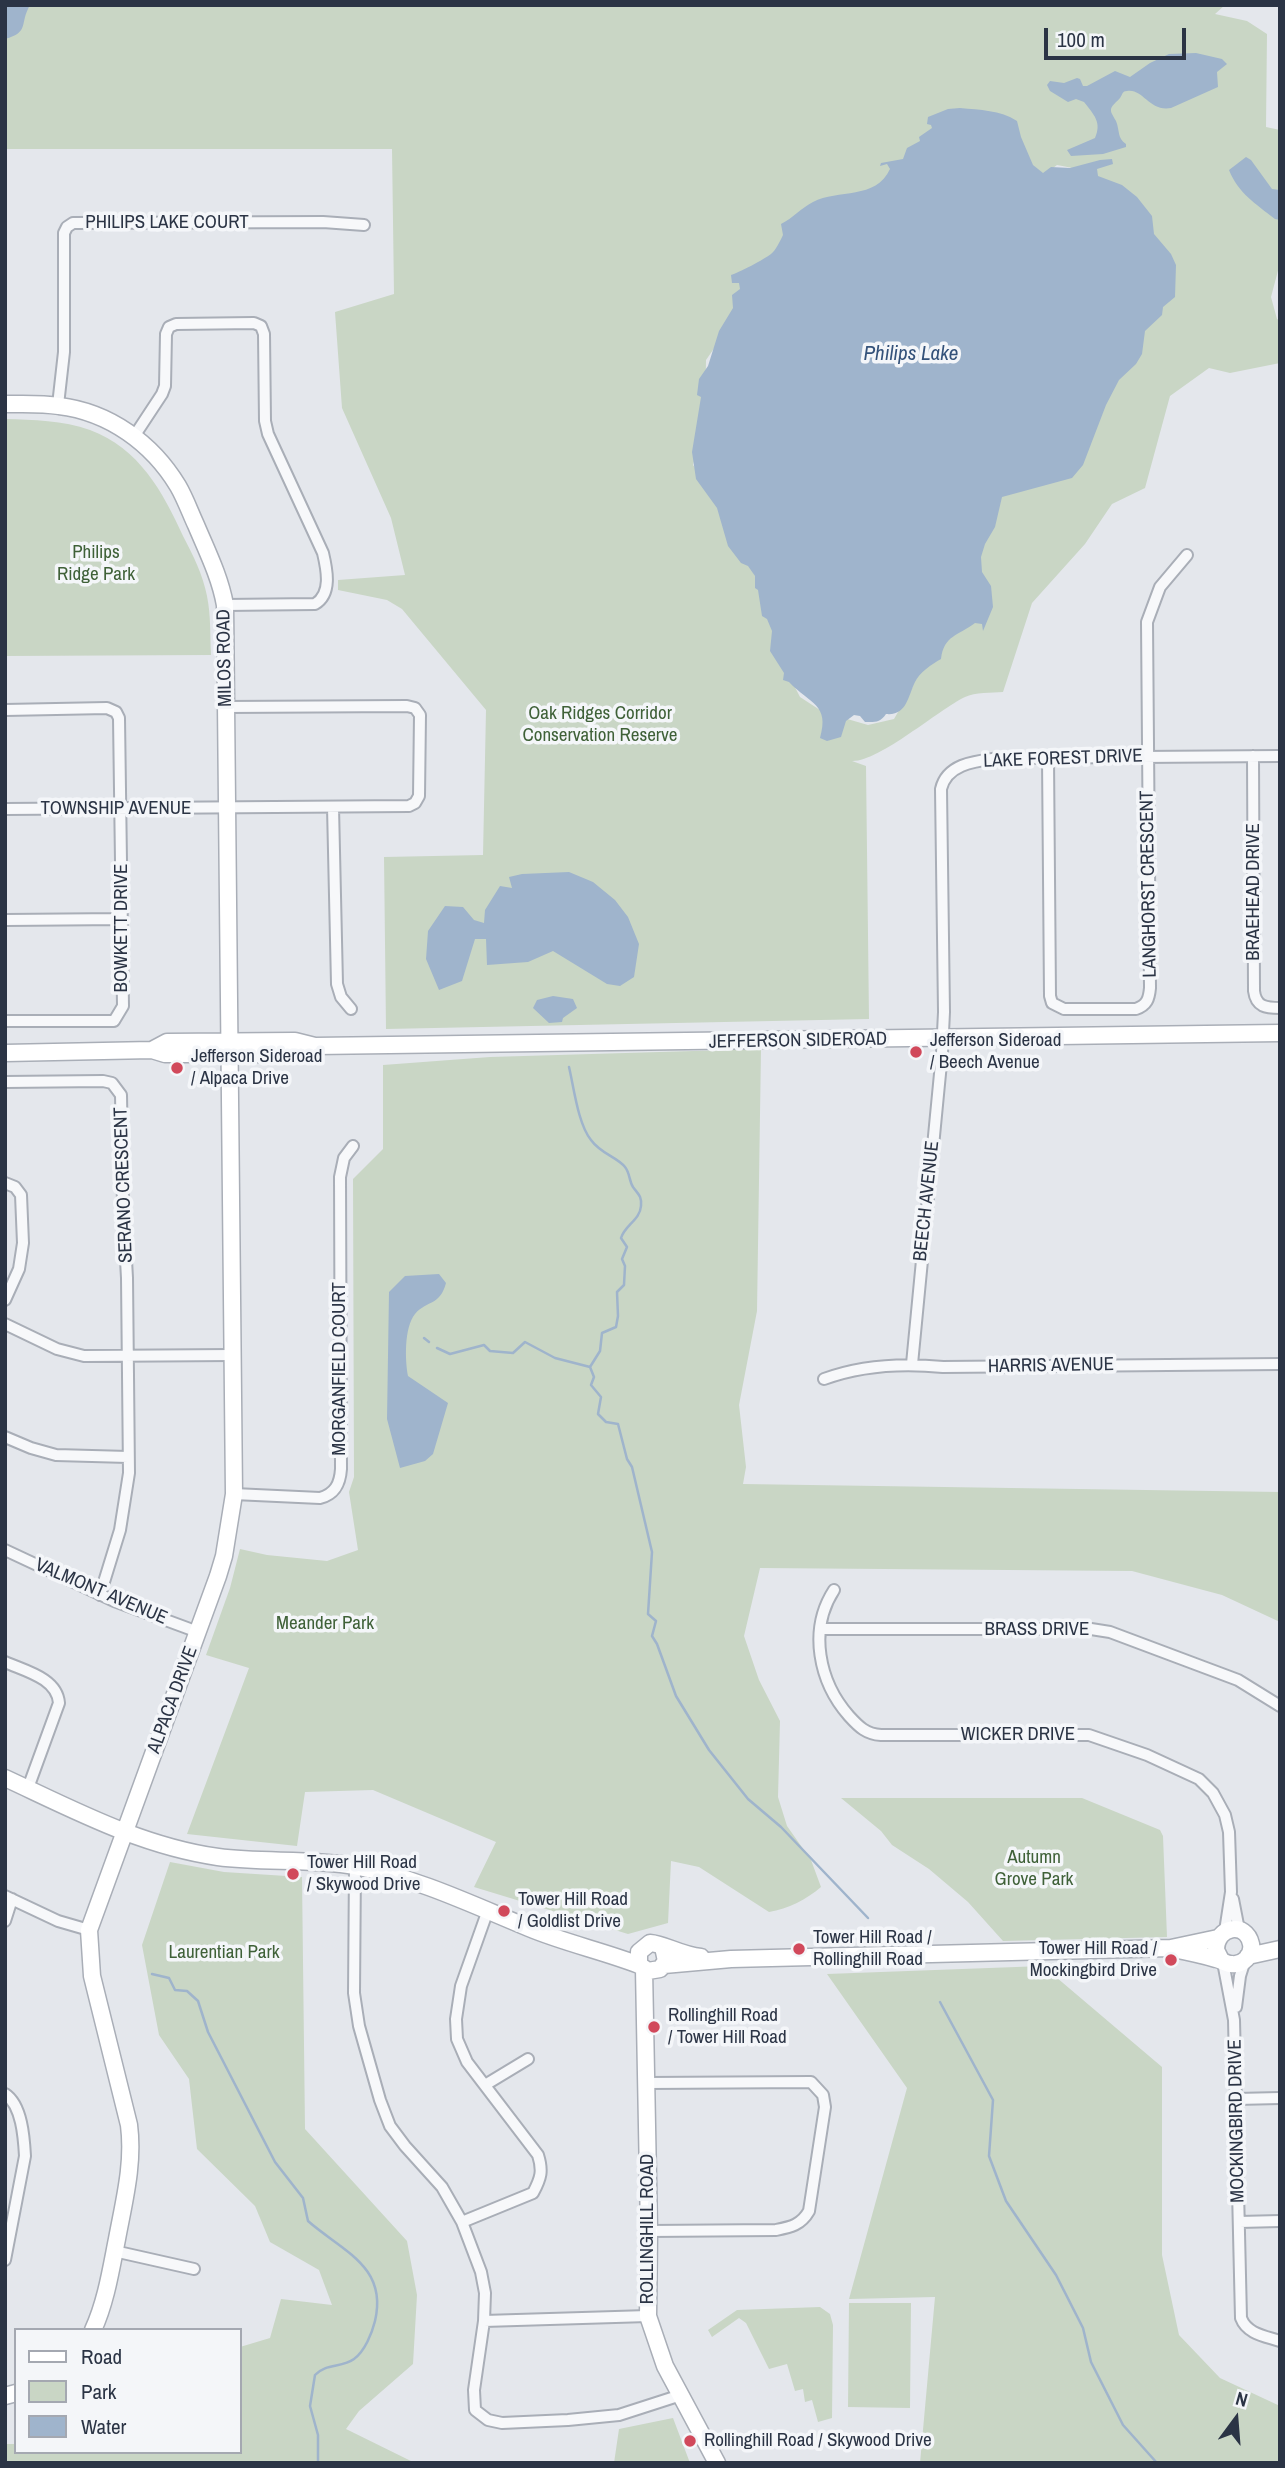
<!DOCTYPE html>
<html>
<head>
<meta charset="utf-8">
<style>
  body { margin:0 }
  #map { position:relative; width:1285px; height:2468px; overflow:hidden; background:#e4e7ec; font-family:"Archivo Narrow",sans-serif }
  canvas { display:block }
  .frame { position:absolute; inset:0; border:7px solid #2b3445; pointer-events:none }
  .legend { position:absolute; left:14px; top:2328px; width:228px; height:126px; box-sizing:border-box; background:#f4f6f9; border:2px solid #a4a8b1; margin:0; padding:9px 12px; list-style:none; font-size:21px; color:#2b3445 }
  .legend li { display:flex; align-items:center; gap:14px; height:35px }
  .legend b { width:35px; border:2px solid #a4a8b1 }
  .north { position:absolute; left:1201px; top:2384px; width:70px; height:70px; -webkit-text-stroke:5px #f4f6f9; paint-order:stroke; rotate:16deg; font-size:19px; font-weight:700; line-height:28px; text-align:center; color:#2b3445 }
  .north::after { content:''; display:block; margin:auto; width:24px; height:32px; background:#2b3445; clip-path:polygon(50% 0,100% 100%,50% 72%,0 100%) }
  .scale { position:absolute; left:1044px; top:28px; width:142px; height:32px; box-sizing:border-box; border:4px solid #2b3445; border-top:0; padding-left:9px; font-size:21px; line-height:24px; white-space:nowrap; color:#2b3445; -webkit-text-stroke:5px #f4f6f9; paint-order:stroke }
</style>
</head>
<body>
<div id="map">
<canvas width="1285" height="2468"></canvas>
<div class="frame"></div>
<ul class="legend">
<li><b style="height:9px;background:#fff"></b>Road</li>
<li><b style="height:19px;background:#c9d6c5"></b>Park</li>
<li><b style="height:19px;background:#9fb4cc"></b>Water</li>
</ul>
<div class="north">N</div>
<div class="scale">100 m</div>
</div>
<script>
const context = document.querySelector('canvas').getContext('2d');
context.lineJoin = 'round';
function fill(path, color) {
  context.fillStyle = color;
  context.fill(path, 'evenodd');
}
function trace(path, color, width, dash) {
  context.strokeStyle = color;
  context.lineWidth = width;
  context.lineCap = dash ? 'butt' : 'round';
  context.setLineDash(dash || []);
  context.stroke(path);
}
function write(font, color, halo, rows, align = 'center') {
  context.font = font + ' "Archivo Narrow",sans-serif';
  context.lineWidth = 7;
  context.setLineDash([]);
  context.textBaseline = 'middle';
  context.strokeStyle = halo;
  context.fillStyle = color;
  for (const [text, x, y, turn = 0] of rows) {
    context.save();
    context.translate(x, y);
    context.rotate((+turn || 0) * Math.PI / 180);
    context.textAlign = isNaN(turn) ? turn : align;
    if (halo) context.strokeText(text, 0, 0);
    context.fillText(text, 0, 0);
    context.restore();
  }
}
const green = new Path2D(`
  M 5,5 L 1225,5 L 1215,14 L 1247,21 L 1267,34 L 1266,127 L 1280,130 L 1280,263 L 1271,297 L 1277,319 L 1280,321 L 1280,363 L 1230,373 L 1209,368 L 1170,396 L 1145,488 L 1112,504 L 1085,544 L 1032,603 L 1003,692 C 992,693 975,692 965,697 C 938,710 879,762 852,761 L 866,766 L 869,1019 L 386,1029 L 384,857 L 483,855 L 486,710 L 402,609 L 387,600 L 338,590 L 338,580 L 405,575 L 391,518 L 342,408 L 335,312 L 394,294 L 392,149 L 5,149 ZM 1057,165 C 1095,172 1101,178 1130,202 L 976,543 L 921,658 L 912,688 L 894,719 L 868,725 L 823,712 L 800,697 L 777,652 L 764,594 L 712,488 L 693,465 L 705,420 L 706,360 L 748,299 L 893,178 L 1041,177 Z
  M 5,419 C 33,420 63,420 90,430 C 139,448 163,492 183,536 C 193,555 203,575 207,596 C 211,616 210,635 211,655 L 5,656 Z
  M 761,1049 L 757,1311 L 739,1405 L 746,1467 L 743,1484 L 1280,1492 L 1280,1622 L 1222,1595 L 1132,1571 L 760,1568 L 744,1636 L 759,1680 L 780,1721 L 778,1797 L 787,1826 L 811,1860 L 821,1887 C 807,1899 788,1909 769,1912 L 699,1867 L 671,1861 L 668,1923 L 628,1934 L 474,1887 L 496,1842 L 373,1790 L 305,1792 L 297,1846 L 187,1834 L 249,1668 L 206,1655 L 230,1588 L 240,1549 L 267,1555 L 327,1561 L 358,1550 L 349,1492 L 354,1477 L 353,1179 L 383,1149 L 383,1065 L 490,1057 Z
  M 841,1798 L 1082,1798 L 1160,1830 L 1163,1836 L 1167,1937 L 1003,1941 L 968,1902 L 929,1869 L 892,1845 L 881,1831 Z
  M 170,1862 L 224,1872 L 302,1877 L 305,2129 L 407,2241 L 417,2295 L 413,2364 L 359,2411 L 346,2429 L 415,2463 L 5,2463 L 5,2444 L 16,2444 L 16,2452 L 240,2452 L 240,2347 L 270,2338 L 281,2299 L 332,2305 L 319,2270 L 270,2242 L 255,2206 L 197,2149 L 189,2079 L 159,2035 L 142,1945 Z
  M 1043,1966 L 1162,2067 L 1162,2255 L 1179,2335 L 1220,2378 L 1280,2406 L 1280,2463 L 920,2463 L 935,2297 L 849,2299 L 907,2088 L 827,1974 Z
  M 849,2303 L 911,2303 L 910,2408 L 848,2407 Z
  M 820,2307 L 830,2314 L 833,2325 L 832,2418 L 818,2422 L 812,2400 L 805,2402 L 803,2389 L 795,2391 L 787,2364 L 769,2369 L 746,2323 L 739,2318 L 712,2337 L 708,2330 L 737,2310 Z
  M 673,2418 L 690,2463 L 614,2463 L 619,2429 Z`);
const water = new Path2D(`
  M 5,5 L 30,5 C 19,24 30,32 5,39 Z
  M 1196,53 L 1222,59 L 1227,64 L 1217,72 L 1218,87 L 1171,108 C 1149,112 1143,88 1127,91 C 1122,91 1123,94 1120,98 C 1117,102 1110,106 1111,111 C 1111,113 1115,119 1116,121 C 1120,131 1117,138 1126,144 L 1126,147 L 1103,154 L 1071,156 L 1067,150 L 1095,138 C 1102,122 1094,115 1084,102 L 1076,99 L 1068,102 L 1050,91 L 1047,85 L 1050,81 L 1064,83 L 1077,78 L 1080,79 L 1083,86 L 1087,86 L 1115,71 L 1130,77 L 1150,63 L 1169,54 Z
  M 960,108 C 980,110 1000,110 1017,121 L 1021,137 L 1033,165 L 1043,173 L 1051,167 L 1070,168 L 1100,160 L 1112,159 L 1113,164 L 1097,169 L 1098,176 L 1122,185 L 1137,197 L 1152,216 L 1154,234 L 1171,254 L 1176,265 L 1175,297 L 1163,307 L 1162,315 L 1145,331 L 1142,354 L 1136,364 L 1119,380 L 1106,405 L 1083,465 L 1072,478 L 1002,497 L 995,527 L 985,544 L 981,557 L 982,572 L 991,586 L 993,607 L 983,631 L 982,624 L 975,623 C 958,636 944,635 941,659 C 932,664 919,673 915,682 C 908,696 907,716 886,714 C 880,723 875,722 865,722 L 860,716 L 854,715 L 846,721 L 841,737 L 827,741 L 820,738 C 830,704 810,704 789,682 L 783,680 L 784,673 L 770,651 L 772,631 L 767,619 L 762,616 L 758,590 L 755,588 L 755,576 L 748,566 L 741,563 L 728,546 L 717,508 L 696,479 L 692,452 L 701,397 L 697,395 L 699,379 L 708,366 L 719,331 L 733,308 L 732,295 L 740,289 L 739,283 L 732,283 L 731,275 C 738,273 765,259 771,254 C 776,250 780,241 783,235 L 781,224 C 793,218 801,208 813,202 C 838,189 876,200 890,169 L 887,164 L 880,166 L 881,163 L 903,159 L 907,148 L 920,141 L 919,137 L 932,128 L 931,125 L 927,124 L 928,117 L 948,109 Z
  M 1246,157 L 1251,160 L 1272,189 L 1280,190 L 1280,220 L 1275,219 C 1256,204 1238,193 1229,170 Z
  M 569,872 L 593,882 L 615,900 L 628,917 L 639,944 L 634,977 L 620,986 L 607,984 L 553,951 L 528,962 L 487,965 L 486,939 L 475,939 L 462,981 L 439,990 L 426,959 L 428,931 L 445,906 L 463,907 L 474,920 L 484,923 L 485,910 L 500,886 L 512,888 L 509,877 L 522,874 Z
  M 553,996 L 573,999 L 577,1008 L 563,1018 L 562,1022 L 549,1023 L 533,1008 L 537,1000 Z
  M 439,1274 L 446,1283 C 440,1306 427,1300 415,1314 C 404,1328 405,1360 408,1376 L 448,1403 L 433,1454 L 425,1461 L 400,1468 L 387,1419 L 389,1292 L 405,1276 Z`);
const stream = new Path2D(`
  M 569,1067 C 574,1088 578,1124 591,1140 C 601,1154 617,1157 625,1167 C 630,1173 629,1181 633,1187 C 638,1194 642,1196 641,1206 C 640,1220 625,1225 621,1238 L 627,1247 L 622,1259 L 625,1266 L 624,1285 L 617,1292 L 618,1316 L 616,1327 L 602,1333 L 600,1351 L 590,1367
  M 424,1338 L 429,1342
  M 437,1348 L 450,1354 L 484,1345 L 490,1351 L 513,1353 L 525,1342 L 555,1358 L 590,1367
  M 590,1367 L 594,1377 L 591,1385 L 601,1397 L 598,1414 L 606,1422 L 618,1424 L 627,1459 L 632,1467 L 652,1552 L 648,1614 L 656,1621 L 652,1636 L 657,1644 L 676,1696 L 709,1750 L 748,1799 L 781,1827 L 868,1918
  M 152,1974 L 169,1978 L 175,1990 L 187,1991 L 198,2001 L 208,2032 L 275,2162 L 303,2198 L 308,2221 C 342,2251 388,2266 375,2321 C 372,2333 365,2351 354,2359 C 342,2368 326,2363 315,2375 L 310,2406 L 318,2435 L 318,2463
  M 940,2002 L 993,2100 L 989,2156 L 1006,2201 L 1056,2275 L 1083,2328 L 1091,2362 L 1123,2425 L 1157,2463`);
const street = new Path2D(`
  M 58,405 L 64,352 L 64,233 L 67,227 L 73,223 L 323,222 L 364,225
  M 135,435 L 162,394 L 165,386 L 166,334 L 169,327 L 176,324 L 254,323 L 261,326 L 264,334 L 265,421 L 268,434 L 323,553 C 327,570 332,594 315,604 L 225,605
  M 5,710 L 107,708 L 116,712 L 119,718 L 123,1006 L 114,1021 L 5,1021
  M 1253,756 L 1254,991 C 1256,1007 1266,1008 1280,1008
  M 1048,758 L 1050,996 L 1052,1003 L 1064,1009 L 1136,1009 C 1147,1005 1149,999 1150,988 L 1147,622 L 1160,587 L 1187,555
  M 333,807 L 337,984 L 341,997 L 351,1009
  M 5,809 L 409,806 L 415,803 L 419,796 L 420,715 L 415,708 L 407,706 L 226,707
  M 5,920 L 122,919
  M 5,1082 L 103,1081 L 112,1083 L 121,1095 L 123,1206 L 127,1278 L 129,1473 L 120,1530 L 100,1595
  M 5,1183 L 15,1187 L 21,1195 L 23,1243 L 19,1269 L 5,1300
  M 5,1324 L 57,1349 L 84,1356 L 233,1355
  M 912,1364 L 942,1053 L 944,1012 L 941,789 C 947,763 977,761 999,758 L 1280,756
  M 824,1379 C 862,1365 903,1363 943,1367 L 1280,1364
  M 5,1437 L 31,1448 L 56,1455 L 128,1457
  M 234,1494 L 320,1498 C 335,1494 340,1484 341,1469 L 340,1177 L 344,1158 L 353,1146
  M 5,1550 L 114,1601 L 198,1632
  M 834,1590 C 808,1630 819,1682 849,1716 C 859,1727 866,1734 881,1735 L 1089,1735 L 1147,1755 L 1199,1779 L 1213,1793 L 1225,1815 L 1229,1832 L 1231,1892 L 1225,1931
  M 820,1629 L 1091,1629 L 1110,1632 L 1238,1680 L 1280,1706
  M 5,1662 C 25,1671 57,1678 59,1703 L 28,1788
  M 355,1866 L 354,1993 L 359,2026 L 380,2100 L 390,2126 L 405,2146 L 442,2187 L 462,2222 L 481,2272 L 485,2293 L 484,2321 L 474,2390 L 475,2410 L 488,2420 L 502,2423 L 568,2420 L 619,2415 L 681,2395
  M 5,1896 L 58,1921 L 89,1930
  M 1233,1899 L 1239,1930
  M 5,1921 L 12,1899
  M 1223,1962 L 1234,2020 L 1241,2318 C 1247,2334 1265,2336 1280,2341
  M 1236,2007 L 1240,1976 L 1245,1960
  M 647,2083 L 811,2082 L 823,2095 L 825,2107 L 809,2211 C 801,2225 791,2227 776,2230 L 649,2231
  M 485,2085 L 528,2059
  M 5,2094 C 22,2105 24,2138 25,2156 L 5,2260
  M 1236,2099 L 1280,2098
  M 462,2222 L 533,2193 C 541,2178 543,2171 538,2155 L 467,2062 L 457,2039 L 456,2019 L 461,1986 L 488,1910
  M 1239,2222 L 1280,2221
  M 114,2251 L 194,2269
  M 484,2321 L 648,2316`);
const secondary = new Path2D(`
  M 5,404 C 23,404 41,403 59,406 C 109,412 152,443 178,486 C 185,498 190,512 196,525 C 207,551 220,577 225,605 L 234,1494 L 224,1556 L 218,1576 L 89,1930 L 92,1976 L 129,2125 C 134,2164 124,2201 117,2239 C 111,2269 106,2302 93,2330
  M 152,1050 L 167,1042 L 295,1041 L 315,1046 L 1280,1033
  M 5,1053 L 152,1050 L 165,1054 L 296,1054 L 315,1046
  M 5,1778 C 74,1810 141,1846 218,1857 C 263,1863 310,1858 355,1866 C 417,1878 471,1904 529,1928 C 565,1943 603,1951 639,1965
  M 663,1947 L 666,1961 L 660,1969 L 648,1971 L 639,1965 L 639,1952 L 650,1943 C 665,1944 680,1955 701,1957
  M 1173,1949 C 1188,1952 1202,1955 1216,1959 C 1222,1960 1226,1964 1231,1964 C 1243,1966 1253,1955 1251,1944 C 1246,1921 1216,1926 1216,1950 L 1221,1960
  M 1248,1956 L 1280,1949
  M 664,1965 L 731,1959 L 1171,1948 L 1218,1938
  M 644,1969 L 649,2231 L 648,2316 L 665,2366 L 717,2463
  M 5,2396 L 16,2393`);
const markers = [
  [916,1052,7,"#d1495b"],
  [177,1068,7,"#d1495b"],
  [293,1874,7,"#d1495b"],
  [504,1911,7,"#d1495b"],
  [799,1949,7,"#d1495b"],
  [1171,1960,7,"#d1495b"],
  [654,2027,7,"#d1495b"],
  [690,2441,7,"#d1495b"]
];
const streetNames = [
  ["PHILIPS LAKE COURT",167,223],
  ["MILOS ROAD",225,658,-91],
  ["LAKE FOREST DRIVE",1063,759,-2],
  ["TOWNSHIP AVENUE",116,809],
  ["LANGHORST CRESCENT",1149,884,-91],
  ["BRAEHEAD DRIVE",1254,892,-90],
  ["BOWKETT DRIVE",122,928,-90],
  ["JEFFERSON SIDEROAD",798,1041,-1],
  ["SERANO CRESCENT",124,1185,-92],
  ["BEECH AVENUE",927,1201,-84],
  ["HARRIS AVENUE",1051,1366,-1],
  ["MORGANFIELD COURT",340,1369,-90],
  ["VALMONT AVENUE",101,1592,23],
  ["BRASS DRIVE",1037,1630],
  ["ALPACA DRIVE",173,1700,-70],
  ["WICKER DRIVE",1018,1735],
  ["MOCKINGBIRD DRIVE",1237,2121,-91],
  ["ROLLINGHILL ROAD",648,2229,-90]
];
const parkNames = [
  ["Philips",96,553],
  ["Ridge Park",96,575],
  ["Oak Ridges Corridor",600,714],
  ["Conservation Reserve",600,736],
  ["Meander Park",325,1624],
  ["Autumn",1034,1858],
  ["Grove Park",1034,1880],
  ["Laurentian Park",224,1953]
];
const poiNames = [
  ["Jefferson Sideroad",930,1041],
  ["/ Beech Avenue",930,1063],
  ["Jefferson Sideroad",191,1057],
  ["/ Alpaca Drive",191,1079],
  ["Tower Hill Road",307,1863],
  ["/ Skywood Drive",307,1885],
  ["Tower Hill Road",518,1900],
  ["/ Goldlist Drive",518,1922],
  ["Tower Hill Road /",813,1938],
  ["Rollinghill Road",813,1960],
  ["Tower Hill Road /",1157,1949,"right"],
  ["Mockingbird Drive",1157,1971,"right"],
  ["Rollinghill Road",668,2016],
  ["/ Tower Hill Road",668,2038],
  ["Rollinghill Road / Skywood Drive",704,2441]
];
const waterNames = [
  ["Philips Lake",911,354]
];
fill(green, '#c9d6c5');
fill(water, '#9fb4cc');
trace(stream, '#9fb4cc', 2.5);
trace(street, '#a9aeb7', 14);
trace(secondary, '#a9aeb7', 19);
trace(street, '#f7f8fa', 10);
trace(secondary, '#fff', 16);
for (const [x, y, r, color] of markers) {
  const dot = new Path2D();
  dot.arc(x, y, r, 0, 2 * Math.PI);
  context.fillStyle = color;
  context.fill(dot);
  trace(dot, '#f4f6f9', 2.5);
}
write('19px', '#2b3445', '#f4f6f9', streetNames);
write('19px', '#3f6138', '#f4f6f9', parkNames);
write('19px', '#2b3445', '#f4f6f9', poiNames, 'left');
write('italic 21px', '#34527a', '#f4f6f9', waterNames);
</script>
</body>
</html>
